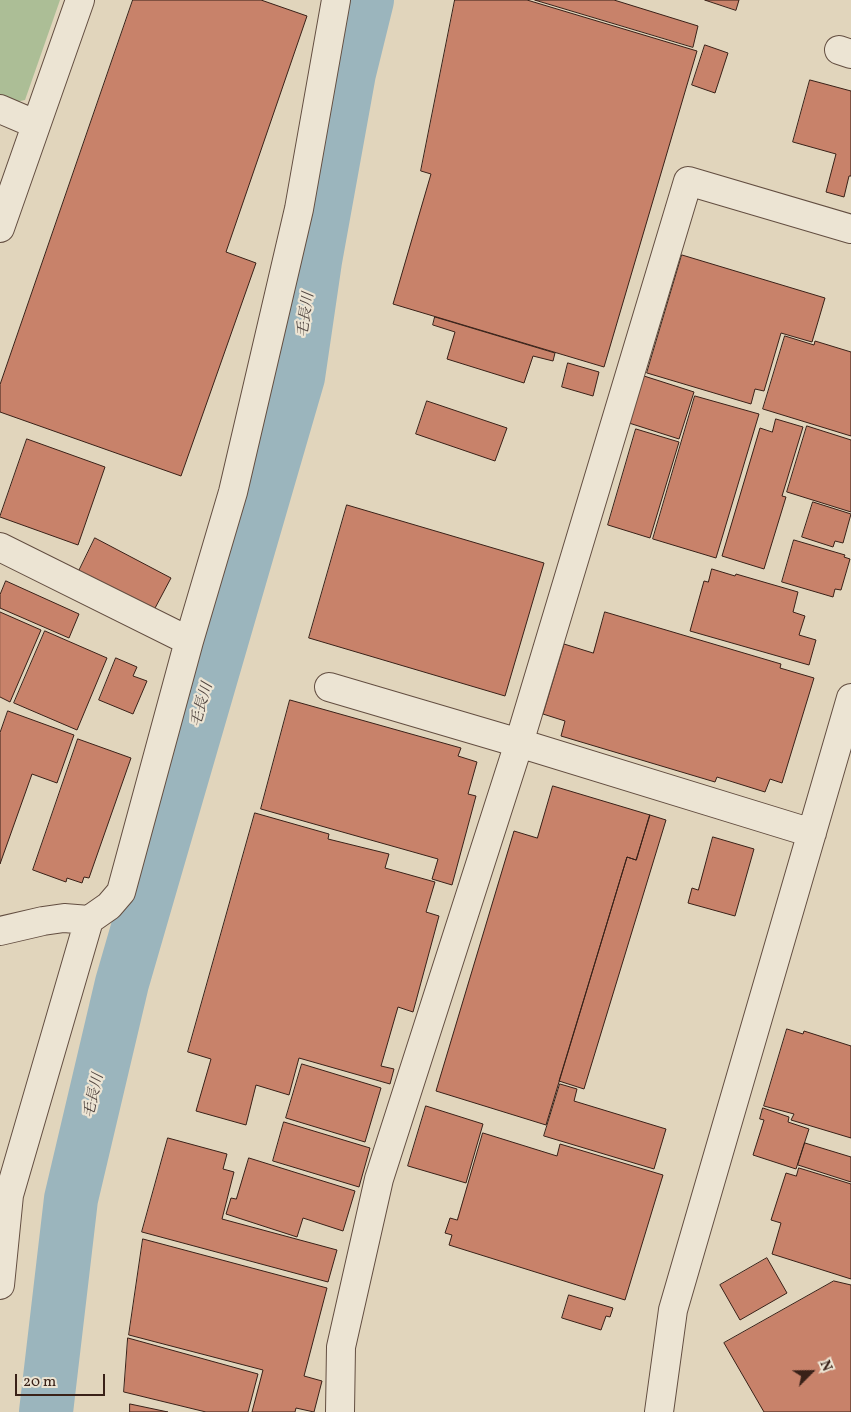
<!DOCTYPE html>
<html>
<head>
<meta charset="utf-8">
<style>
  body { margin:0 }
  #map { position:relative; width:851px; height:1412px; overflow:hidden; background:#e1d5bc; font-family:Vollkorn,serif }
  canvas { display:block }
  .north { position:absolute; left:786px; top:1347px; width:50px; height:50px; -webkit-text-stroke:4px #ece4d3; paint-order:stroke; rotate:67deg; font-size:14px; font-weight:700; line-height:20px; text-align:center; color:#392118 }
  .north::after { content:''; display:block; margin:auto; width:18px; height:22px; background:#392118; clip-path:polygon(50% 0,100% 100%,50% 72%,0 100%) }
  .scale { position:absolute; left:15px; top:1374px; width:90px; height:22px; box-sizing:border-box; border:2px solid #392118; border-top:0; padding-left:6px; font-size:15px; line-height:18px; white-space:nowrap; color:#392118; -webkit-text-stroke:4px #ece4d3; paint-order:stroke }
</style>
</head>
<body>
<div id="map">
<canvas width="851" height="1412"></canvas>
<div class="north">N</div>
<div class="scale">20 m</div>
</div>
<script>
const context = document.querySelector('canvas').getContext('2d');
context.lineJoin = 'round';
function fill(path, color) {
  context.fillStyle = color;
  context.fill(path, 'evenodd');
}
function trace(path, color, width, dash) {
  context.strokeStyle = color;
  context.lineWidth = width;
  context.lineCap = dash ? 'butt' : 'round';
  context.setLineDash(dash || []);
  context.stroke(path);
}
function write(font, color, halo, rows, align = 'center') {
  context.font = font + ' Vollkorn,"Noto Serif JP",serif';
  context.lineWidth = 4.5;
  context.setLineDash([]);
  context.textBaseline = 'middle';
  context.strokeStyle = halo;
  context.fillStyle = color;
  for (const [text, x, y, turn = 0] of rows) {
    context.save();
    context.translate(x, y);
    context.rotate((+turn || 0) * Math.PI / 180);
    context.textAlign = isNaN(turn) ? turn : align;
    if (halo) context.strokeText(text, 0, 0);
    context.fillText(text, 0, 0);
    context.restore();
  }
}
const green = new Path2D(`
  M 0,0 L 60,0 L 25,100 L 11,103 L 0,99 Z`);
const river = new Path2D(`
  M 46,1412 L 71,1199 L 122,983 L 298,377 L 315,261 L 349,73 L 367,0`);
const building = new Path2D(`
  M 133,0 L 261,0 L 307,16 L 226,252 L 256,263 L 181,476 L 0,412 L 0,385 Z
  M 455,0 L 527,0 L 697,51 L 604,367 L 393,304 L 431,174 L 421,171 Z
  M 535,0 L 614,0 L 698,26 L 693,47 Z
  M 705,0 L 739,0 L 736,10 Z
  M 705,45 L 728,53 L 715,93 L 692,85 Z
  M 810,80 L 851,91 L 851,176 L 849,176 L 844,197 L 826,192 L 836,154 L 793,142 Z
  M 682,255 L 825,298 L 812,342 L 781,333 L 764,391 L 755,389 L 751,404 L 647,373 Z
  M 435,317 L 555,353 L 553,361 L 533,356 L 524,383 L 447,359 L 455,332 L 433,325 Z
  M 785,336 L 814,345 L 815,341 L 851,352 L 851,436 L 763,409 Z
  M 568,363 L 599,372 L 593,396 L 562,387 Z
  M 644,376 L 694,392 L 679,439 L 629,423 Z
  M 695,396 L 759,414 L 716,558 L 653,539 Z
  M 427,401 L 507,428 L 495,461 L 416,434 Z
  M 776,419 L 803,427 L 782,496 L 786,497 L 764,569 L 722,556 L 760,428 L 772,432 Z
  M 807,426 L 851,440 L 851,512 L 787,492 Z
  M 636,429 L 679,442 L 650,538 L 608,525 Z
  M 27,439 L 105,467 L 78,545 L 0,517 Z
  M 813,502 L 851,514 L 843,543 L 835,541 L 833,547 L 802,537 Z
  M 347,505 L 544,563 L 505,696 L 309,638 Z
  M 95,538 L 171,578 L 154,610 L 79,571 Z
  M 794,540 L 845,555 L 844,557 L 850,559 L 841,590 L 835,589 L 833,597 L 782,582 Z
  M 712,569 L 735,576 L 736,574 L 798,592 L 793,612 L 805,616 L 799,635 L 816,640 L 809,665 L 690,631 L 704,581 L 708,582 Z
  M 6,581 L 79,614 L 69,638 L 0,608 L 0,595 Z
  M 0,612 L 41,630 L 10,702 L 0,697 Z
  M 605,612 L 781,664 L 780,668 L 814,678 L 782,783 L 770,779 L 765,792 L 717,777 L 715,782 L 561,736 L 565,721 L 543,714 L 564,644 L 593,653 Z
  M 45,631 L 107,658 L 77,730 L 14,703 Z
  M 116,658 L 137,667 L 133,676 L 147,681 L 133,714 L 99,700 Z
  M 290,700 L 461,748 L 458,756 L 477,762 L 468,794 L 476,796 L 452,885 L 432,879 L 438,859 L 261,809 Z
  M 8,711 L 74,735 L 57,783 L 32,774 L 0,864 L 0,733 Z
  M 78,739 L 131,758 L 89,878 L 84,877 L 82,883 L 67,878 L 66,882 L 33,870 Z
  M 553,786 L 650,815 L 636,860 L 627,857 L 546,1125 L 436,1091 L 514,831 L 537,838 Z
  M 255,813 L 329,834 L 328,839 L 389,854 L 385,868 L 435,882 L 426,912 L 439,916 L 413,1012 L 398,1007 L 381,1066 L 394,1069 L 390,1084 L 299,1058 L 289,1095 L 256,1085 L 246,1125 L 196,1111 L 211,1059 L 188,1052 Z
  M 650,815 L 666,820 L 584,1089 L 559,1081 L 627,857 L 636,860 Z
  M 713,837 L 754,849 L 735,916 L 688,903 L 692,888 L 698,890 Z
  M 787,1029 L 803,1034 L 804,1031 L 851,1046 L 851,1138 L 791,1120 L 794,1114 L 764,1106 Z
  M 302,1064 L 381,1088 L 365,1142 L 286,1118 Z
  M 560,1084 L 577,1089 L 574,1101 L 666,1129 L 654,1169 L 544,1136 Z
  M 426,1106 L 483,1124 L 466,1183 L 408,1166 Z
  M 763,1108 L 789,1117 L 788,1122 L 809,1129 L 796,1169 L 753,1155 L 764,1120 L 760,1119 Z
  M 284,1122 L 370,1148 L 359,1187 L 273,1161 Z
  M 483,1133 L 557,1156 L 560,1144 L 663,1175 L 625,1300 L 449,1245 L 452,1235 L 445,1233 L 450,1218 L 457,1220 Z
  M 168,1138 L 227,1154 L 223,1169 L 234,1172 L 222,1219 L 337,1250 L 328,1282 L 142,1232 Z
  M 805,1143 L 851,1157 L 851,1182 L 798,1165 Z
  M 249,1158 L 355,1191 L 343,1231 L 303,1218 L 297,1237 L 226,1214 L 231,1198 L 236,1199 Z
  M 799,1168 L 851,1184 L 851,1279 L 772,1254 L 781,1223 L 771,1220 L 786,1173 L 796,1176 Z
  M 143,1239 L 327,1288 L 304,1376 L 322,1381 L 314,1412 L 296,1408 L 295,1412 L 252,1412 L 263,1370 L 129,1335 Z
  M 767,1258 L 787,1293 L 740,1320 L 720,1285 Z
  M 834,1281 L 851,1285 L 851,1412 L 764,1412 L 724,1343 Z
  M 569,1295 L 613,1308 L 610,1317 L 606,1316 L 601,1330 L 562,1318 Z
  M 128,1338 L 258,1374 L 248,1412 L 206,1412 L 124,1392 Z
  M 130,1404 L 168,1412 L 130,1412 Z`);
const minor = new Path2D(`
  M 839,50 L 851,54
  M 0,109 L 35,124
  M 0,228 L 80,0
  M 0,547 L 189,641
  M 329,687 L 519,743 L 812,833
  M 0,931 L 43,921 L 64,918 L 89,920
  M 0,1285 L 9,1195 L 89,920 L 109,906 L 121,892 L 189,641 L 233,492 L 299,209 L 336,0
  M 340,1412 L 341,1347 L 379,1179 L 519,743 L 688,181 L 851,229
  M 659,1412 L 673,1310 L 851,698`);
const waterNames = [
  ["毛長川",307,315,-82],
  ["毛長川",203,705,-74],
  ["毛長川",95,1096,-77]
];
fill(green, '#acbe96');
trace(river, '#9bb5bd', 54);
fill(building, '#c8826a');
trace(building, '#392118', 1);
trace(minor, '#634e41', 30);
trace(minor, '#ece4d3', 28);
write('italic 15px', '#524641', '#ece4d3', waterNames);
</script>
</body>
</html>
